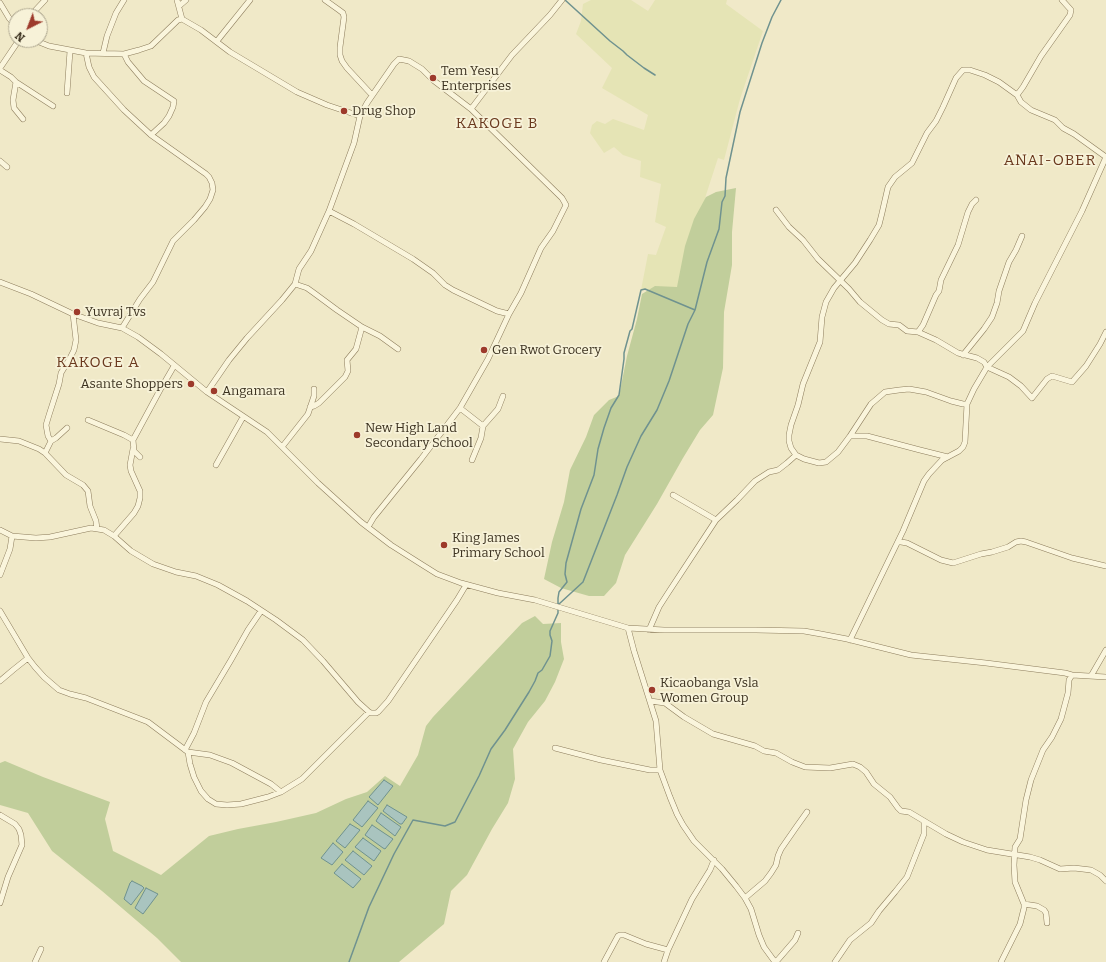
<!DOCTYPE html>
<style>
body{margin:0}
#map{position:relative;width:1106px;height:962px;overflow:hidden;background:#f0e9c8;font-family:Bitter,serif}
canvas{display:block}
.north{position:absolute;left:8px;top:8px;width:40px;height:40px;box-sizing:border-box;background:#f7f2d8;border:1px solid #aca58e;border-radius:50%;rotate:222deg;font-size:11px;font-weight:700;line-height:16px;text-align:center;color:#3c3220}
.north::after{content:'';display:block;margin:auto;width:14px;height:18px;background:#9d3a2b;clip-path:polygon(50% 0,100% 100%,50% 72%,0 100%)}
</style>
<div id="map">
<canvas width="1106" height="962"></canvas>
<div class="north">N</div>
</div>
<script>
const ctx = document.querySelector('canvas').getContext('2d');
ctx.lineJoin = 'round';
function paint(path, color) { ctx.fillStyle = color; ctx.fill(path, 'evenodd'); }
const poly = rows => new Path2D(rows.map(r => 'M' + r).join(''));
function strokePath(path, color, width, dash) { ctx.strokeStyle = color; ctx.lineWidth = width; ctx.lineCap = dash ? 'butt' : 'round'; ctx.setLineDash(dash || []); ctx.stroke(path); }
function label(font, color, halo, rows, align = 'center') {
  ctx.font = font + ' Bitter,serif'; ctx.lineWidth = 3.5; ctx.setLineDash([]); ctx.textBaseline = 'middle'; ctx.strokeStyle = halo; ctx.fillStyle = color; for (const [text, x, y, turn = 0] of rows) {
    ctx.save(); ctx.translate(x, y); ctx.rotate((+turn || 0) * Math.PI / 180); ctx.textAlign = isNaN(turn) ? turn : align; if (halo) ctx.strokeText(text, 0, 0); ctx.fillText(text, 0, 0); ctx.restore();
  }
}
const farmland = poly([
 [591,0,631,0,648,11,655,0,727,0,726,4,763,31,740,99,724,160,718,158,706,195,684,295,655,293,645,289,641,290,648,254,656,255,666,227,655,222,661,184,640,177,641,161,623,155,614,147,604,153,590,133,592,125,597,121,605,124,613,119,644,130,648,115,602,88,612,68,576,34,581,21,583,4]
]);
const green = poly([
 [736,188,732,232,732,265,724,312,723,368,713,415,700,430,683,458,657,504,625,555,616,583,604,596,589,596,561,588,544,579,552,542,564,502,570,470,586,437,594,415,609,400,619,396,627,356,637,319,642,294,655,286,677,287,685,246,694,219,706,197,716,192],
 [535,616,543,624,561,623,561,642,564,659,555,682,545,701,528,722,513,749,515,779,508,803,492,829,467,875,451,891,444,924,399,962,181,962,157,938,102,891,52,851,28,813,0,805,0,763,5,761,43,777,110,802,105,819,113,851,161,875,209,836,238,829,276,822,316,813,346,799,367,792,385,776,400,786,418,755,426,726,433,717,522,623]
]);
const water = poly([
 [384,780,393,786,378,805,369,797,384,780],
 [368,801,378,808,362,827,353,820,368,801],
 [387,805,407,817,402,824,400,824,383,811,387,805],
 [381,813,401,827,395,836,376,821,381,813],
 [350,824,360,830,345,848,336,841,350,824],
 [372,825,393,839,385,849,383,848,365,835,372,825],
 [363,838,381,851,374,861,355,847,363,838],
 [333,843,343,852,332,865,321,858,333,843],
 [353,851,372,866,364,875,345,860,353,851],
 [342,864,361,879,353,888,334,873,342,864],
 [132,881,142,886,144,888,131,905,124,899,130,883,132,881],
 [146,888,158,894,143,914,135,908,146,888]
]);
const stream = poly([
 [565,0,610,41,623,51,627,55,644,68,655,75],
 [559,604,583,582,617,495,627,467,641,436,657,410,669,381,688,324,695,310],
 [349,962,369,907,394,854,413,820,445,826,455,822,479,776,491,749,505,730,529,692,535,681,538,673,542,670,550,656,552,641,550,635,550,631,558,613,558,598,559,592,567,582,565,574,566,563,581,509,594,475,598,449,604,428,611,408,619,395,624,359,624,353,630,331,632,329,641,290,645,289,695,310,707,262,719,229,722,202,725,196,726,178,740,112,762,43,772,17,781,0]
]);
const street = poly([
 [177,0,182,19],
 [325,0,339,10,343,13,344,17,340,47,340,55,342,61,347,68,372,95],
 [0,3,9,18,16,26],
 [179,6,186,0],
 [30,16,45,0],
 [34,40,49,46,86,53,124,54,139,50,151,46,178,20,182,19,201,30,230,52,297,92,327,105,360,116,367,103,394,64,399,59,409,61,422,69,433,80,471,109,562,198,566,205,553,231,541,248,521,293,509,314,488,359,460,408,421,459,374,517,368,527],
 [217,41,250,0],
 [86,53,89,67,94,77,124,110,151,135,206,174,209,177,212,183,213,190,210,199,205,207,194,220,173,241,153,282,140,299,122,328],
 [103,53,107,36,116,13,124,0],
 [124,54,128,62,144,81,174,101,173,107,169,116,164,123,151,135],
 [0,68,19,40],
 [0,70,11,77,16,82,13,100,14,108,23,119],
 [16,82,53,106],
 [67,93,70,51],
 [471,109,512,55,550,15,562,0],
 [0,161,7,167],
 [776,210,789,227,803,240,818,259,849,289,860,302,882,320,889,324,899,325,907,331,918,332,936,340,958,353,977,358,984,362,987,367,1009,377,1021,386,1032,398,1047,379,1052,376,1072,382,1086,366,1100,344,1106,332],
 [329,211,354,224,413,259,433,273,445,285,453,290,497,311,509,314],
 [0,282,31,294,73,314,98,323,122,328,138,337,161,354,207,392,267,432,318,483,361,522,391,545,421,564,437,574,461,583,498,593,535,600,628,628,664,630,756,630,804,631,821,634,847,639,911,655,986,663,1065,673,1072,675,1106,677],
 [295,284,307,288,314,293,337,310,362,327,380,336,398,349],
 [918,332,923,325,936,295,939,291,941,280,958,245,968,212,972,204,976,200],
 [963,355,984,329,992,317,997,303,999,291,1009,262,1016,250,1022,236],
 [207,392,229,360,247,338,282,300,295,284,299,269,311,251,329,211,354,143,360,116],
 [310,407,314,406,319,403,345,377,348,371,347,360,356,349,362,327],
 [460,408,483,426,481,438,472,460],
 [88,420,124,435,133,440],
 [483,426,498,409,503,396],
 [850,436,871,404,885,392,899,390,909,389,926,392,951,401,963,404,967,404],
 [0,439,19,441,39,449,45,453,66,475,83,485,88,491,90,506,96,521,97,529],
 [51,441,48,436,46,425,49,415,59,384,61,373,70,358,74,350,76,340,73,314],
 [282,447,308,414,314,396,314,389],
 [45,453,51,441,56,438,67,428],
 [796,455,804,459,819,463,826,462,838,452,850,436,867,436,920,450,948,457],
 [140,457,134,451,133,440,160,390,174,366],
 [216,465,243,417],
 [673,495,716,520],
 [0,530,12,536,36,538,50,537,91,528,104,530,114,536,131,551,153,564,176,572,196,576,218,585,247,601,276,620,303,640,323,661,358,702,369,712,371,713,376,713,378,712,388,701,457,600,466,585],
 [114,536,134,513,138,506,140,498,140,491,131,471,130,465,133,449],
 [898,542,901,542,907,543,941,560,953,563,981,554,992,552,1008,547,1016,542,1021,541,1026,542,1072,558,1106,566],
 [0,575,10,549,12,536],
 [0,611,28,658,35,667,44,677,59,690,70,694,86,698,148,722,188,752,210,755,232,763,271,784,281,792],
 [628,628,634,651,656,721,660,770,670,797,677,814,683,825,694,841,722,869,736,886,745,898,751,909,759,935,764,947,775,962],
 [649,630,659,607,668,593,716,520,737,500,755,481,769,472,778,470,787,463,796,455,791,448,789,441,789,435,791,425,798,405,803,384,820,342,822,317,826,302,834,288,855,263,870,240,879,225,882,213,888,187,895,177,912,163,927,133,936,121,943,107,956,78,963,70,970,70,985,75,999,82,1017,95,1023,87,1041,56,1070,15,1071,10,1062,0],
 [850,640,903,531,924,481,929,474,942,460,959,451,963,447,965,442,967,404,974,389,987,367,1023,331,1035,303,1082,211,1106,157,1074,134,1063,128,1055,120,1031,110,1021,102,1017,95],
 [1091,676,1106,650],
 [0,681,13,670,28,658],
 [650,701,665,703,684,717,713,734,755,746,764,751,776,753,792,762,805,767,830,768,853,764,860,767,866,772,874,784,890,797,898,808,901,811,909,812,946,834,963,842,987,850,1030,857,1040,860,1060,869,1074,868,1091,870,1100,875,1106,881],
 [555,748,601,760,650,770,660,770],
 [185,750,194,733,206,702,231,660,248,630,261,611],
 [188,752,190,764,194,777,201,791,208,799,216,804,227,805,241,804,268,797,281,792,302,779,369,712],
 [0,815,15,824,19,829,21,835,22,845,8,877,0,903],
 [745,898,765,881,771,873,776,865,778,856,781,849,797,826,807,812],
 [1024,904,1037,906,1044,910,1046,913,1047,923],
 [35,962,41,949],
 [604,962,618,936,620,935,624,935,646,944,668,950],
 [664,962,668,950,692,899,710,870,714,860],
 [776,962,795,940,798,933],
 [835,962,850,940,871,923,879,911,895,892,907,877,924,834,924,821],
 [1001,962,1020,924,1024,908,1024,904,1015,882,1014,865,1015,847,1020,839,1026,800,1031,780,1043,750,1052,737,1061,719,1068,693,1069,680,1072,675]
]);
const markers = [
 [433,78,4,"#9d3a2b"],
 [344,111,4,"#9d3a2b"],
 [77,312,4,"#9d3a2b"],
 [484,350,4,"#9d3a2b"],
 [191,384,4,"#9d3a2b"],
 [214,391,4,"#9d3a2b"],
 [357,435,4,"#9d3a2b"],
 [444,545,4,"#9d3a2b"],
 [652,690,4,"#9d3a2b"]
];
const poiNames = [
 ["Tem Yesu",441,71],
 ["Enterprises",441,86],
 ["Drug Shop",352,111],
 ["Yuvraj Tvs",85,312],
 ["Gen Rwot Grocery",492,350],
 ["Asante Shoppers",183,384,"right"],
 ["Angamara",222,391],
 ["New High Land",365,428],
 ["Secondary School",365,443],
 ["King James",452,538],
 ["Primary School",452,553],
 ["Kicaobanga Vsla",660,683],
 ["Women Group",660,698]
];
const quarterNames = [
 ["KAKOGE B",497,124],
 ["ANAI-OBER",1050,161],
 ["KAKOGE A",98,363]
];
paint(farmland, '#e5e4b5');
paint(green, '#c1ce9b');
paint(water, '#a9c4bf');
strokePath(water, '#6f928f', 1);
strokePath(stream, '#6f928f', 1.5);
strokePath(street, '#8c7c5c', 6);
strokePath(street, '#faf5dc', 5);
for (const [x, y, r, color] of markers) { const dot = new Path2D(); dot.arc(x, y, r, 0, 2 * Math.PI); ctx.fillStyle = color; ctx.fill(dot); strokePath(dot, '#f7f2d8', 1.5); }
label('13px', '#3c3220', '#f7f2d8', poiNames, 'left');
ctx.letterSpacing = '1px';
label('15px', '#6a391e', '#f7f2d8', quarterNames);
ctx.letterSpacing = '0px';
</script>
